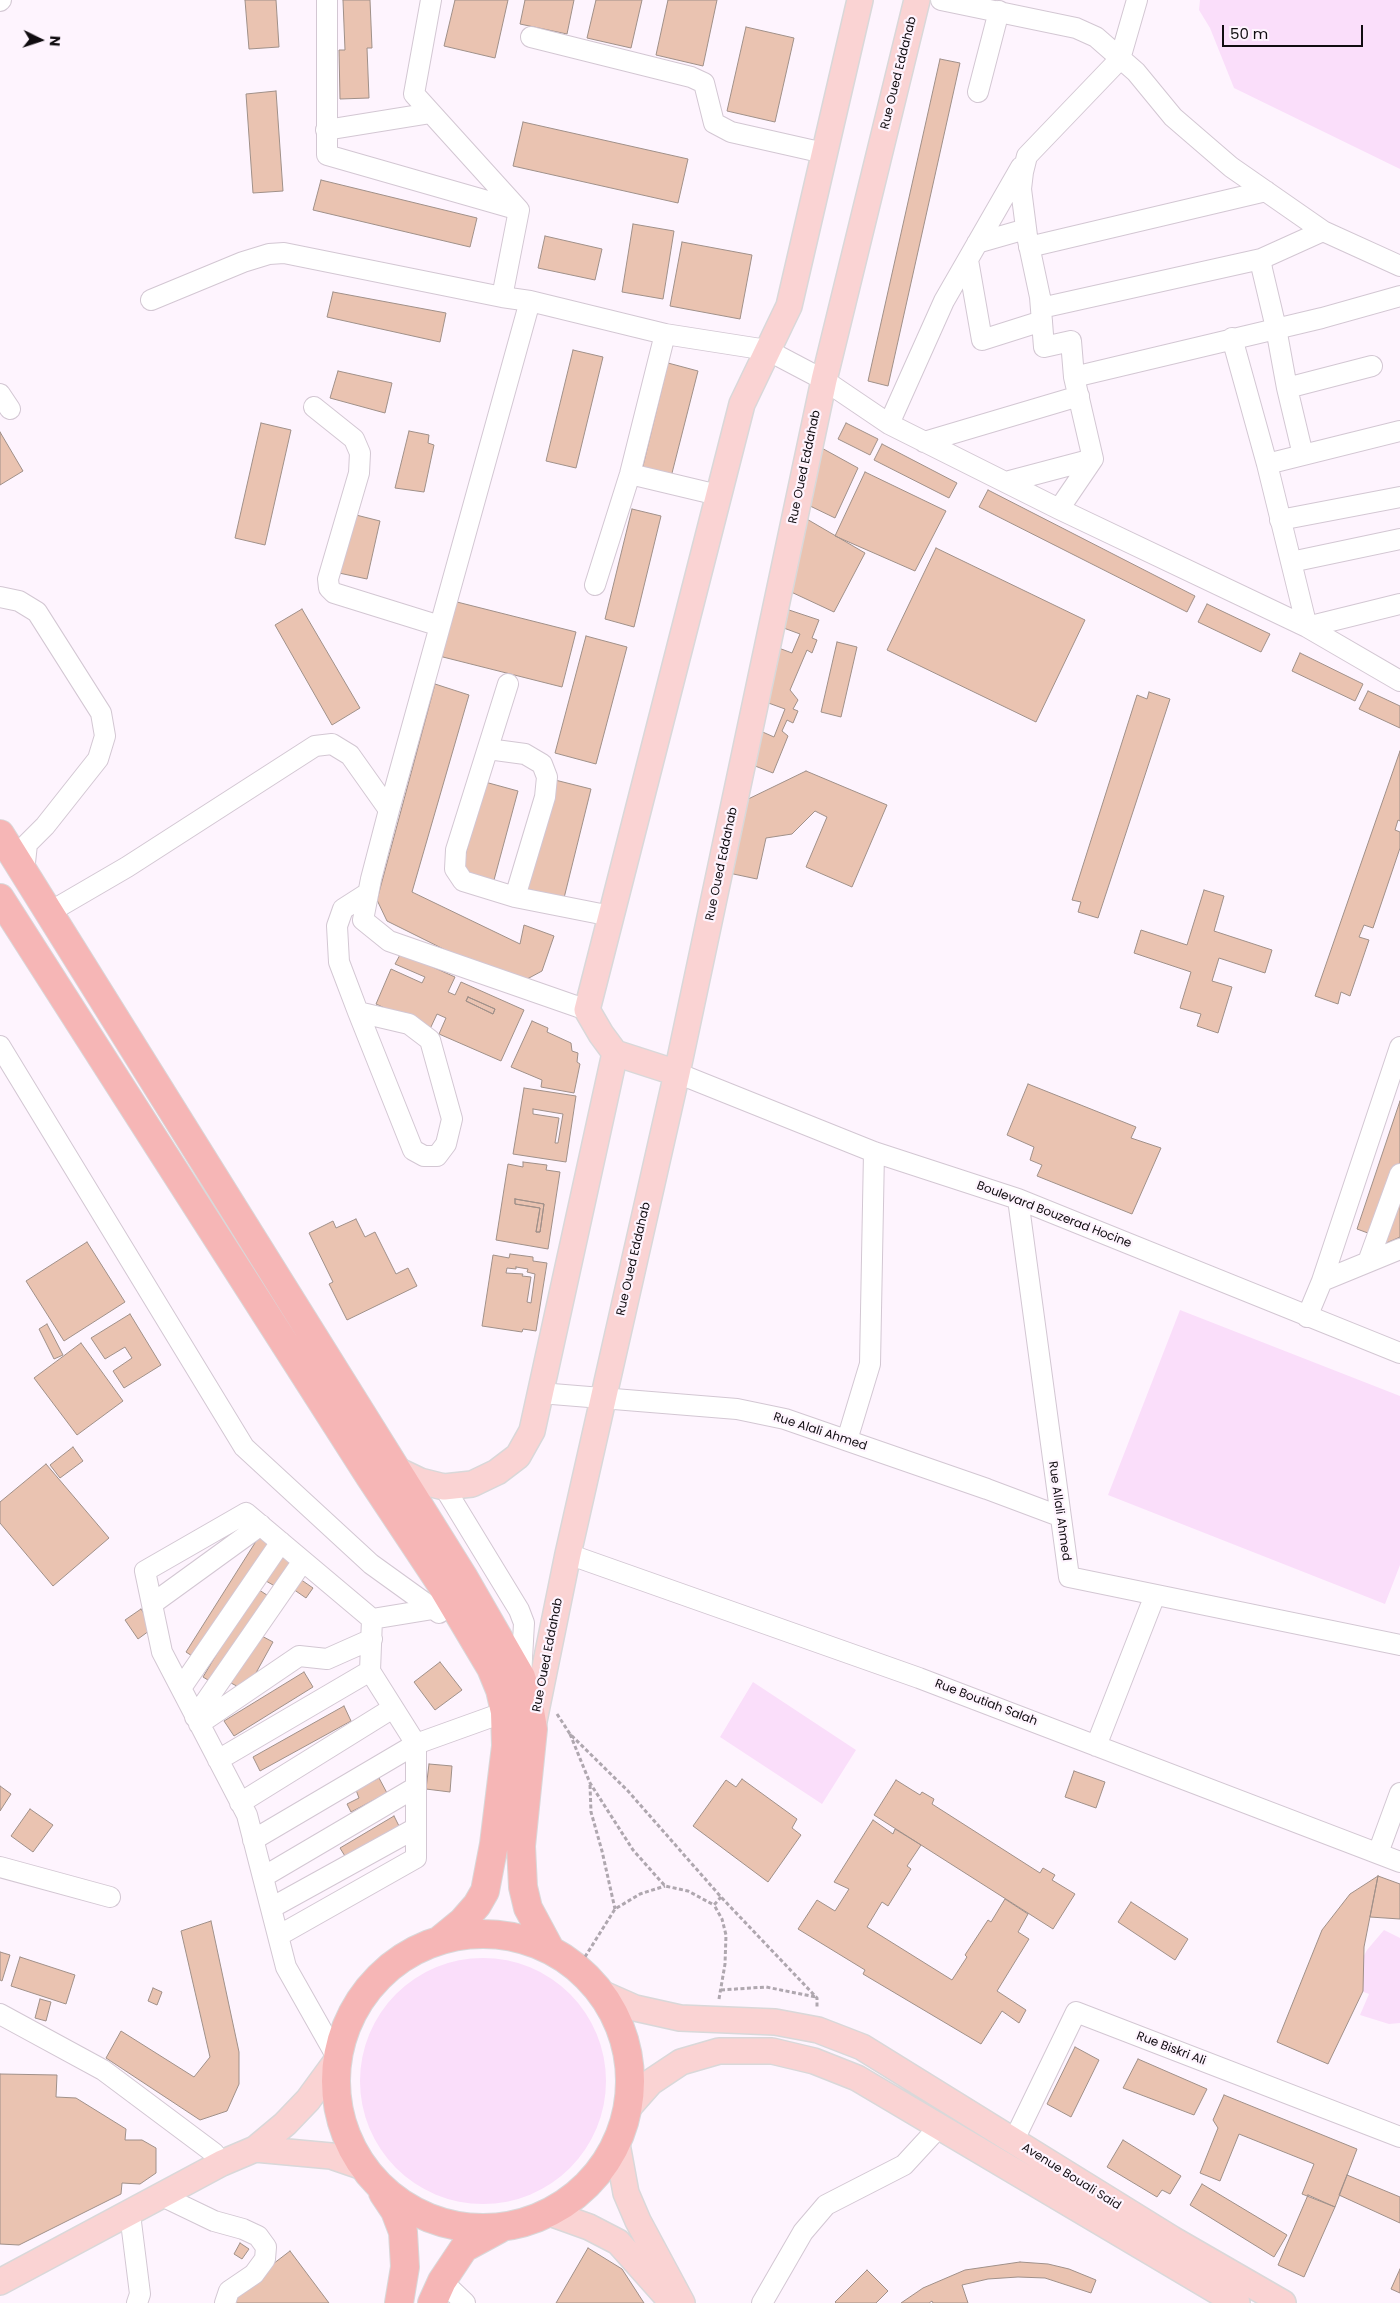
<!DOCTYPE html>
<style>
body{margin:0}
#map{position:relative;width:1400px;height:2303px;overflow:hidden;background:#fef4fe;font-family:Poppins,sans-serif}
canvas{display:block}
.north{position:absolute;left:15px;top:15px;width:50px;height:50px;-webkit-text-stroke:4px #fef4fe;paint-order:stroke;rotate:94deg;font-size:14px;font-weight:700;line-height:20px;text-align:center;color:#100c10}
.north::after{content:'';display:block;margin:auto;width:18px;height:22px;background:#100c10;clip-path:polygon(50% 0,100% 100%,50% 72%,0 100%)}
.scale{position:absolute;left:1222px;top:25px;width:141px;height:22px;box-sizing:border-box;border:2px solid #100c10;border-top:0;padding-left:6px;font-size:15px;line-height:18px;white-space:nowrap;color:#100c10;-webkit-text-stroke:4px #fef4fe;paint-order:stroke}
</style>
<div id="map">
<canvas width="1400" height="2303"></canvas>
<div class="north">N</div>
<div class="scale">50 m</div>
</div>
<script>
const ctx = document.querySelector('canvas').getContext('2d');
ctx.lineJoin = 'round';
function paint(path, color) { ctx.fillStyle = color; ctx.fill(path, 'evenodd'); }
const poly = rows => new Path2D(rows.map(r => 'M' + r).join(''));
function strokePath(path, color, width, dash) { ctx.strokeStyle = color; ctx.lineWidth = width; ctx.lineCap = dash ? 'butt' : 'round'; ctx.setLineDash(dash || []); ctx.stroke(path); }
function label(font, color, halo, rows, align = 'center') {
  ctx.font = font + ' Poppins,sans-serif'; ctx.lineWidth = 4.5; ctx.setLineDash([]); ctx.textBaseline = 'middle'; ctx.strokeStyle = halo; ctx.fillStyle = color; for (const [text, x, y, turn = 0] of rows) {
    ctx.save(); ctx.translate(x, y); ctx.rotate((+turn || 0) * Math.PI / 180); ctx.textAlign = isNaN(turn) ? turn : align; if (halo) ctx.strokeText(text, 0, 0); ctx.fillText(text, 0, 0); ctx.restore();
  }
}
const green = poly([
 [1200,0,1400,0,1400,169,1234,88,1210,28,1199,10],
 [1180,1310,1400,1396,1400,1565,1385,1604,1108,1495],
 [753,1682,856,1750,822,1804,720,1737],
 [1384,1930,1400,1938,1400,2023,1389,2024,1360,2015,1369,1994,1348,1986,1367,1950],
 '360 2081a123 123 0 1 1 246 0a123 123 0 1 1-246 0Z'
]);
const building = poly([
 [245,0,276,0,279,47,249,49,245,0],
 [343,0,370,0,372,48,367,48,369,98,340,99,339,50,345,50,343,0],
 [455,0,508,0,495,58,444,46,455,0],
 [525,0,574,0,567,34,520,24,525,0],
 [596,0,642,0,631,48,587,38,596,0],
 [668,0,717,0,703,66,656,55,668,0],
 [746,27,794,38,775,122,727,111,746,27],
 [940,59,960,63,888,386,868,381,940,59],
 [276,91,283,191,253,193,246,94,276,91],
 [523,122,688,159,678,203,513,166,523,122],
 [321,180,477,218,470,247,313,210,321,180],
 [633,224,674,231,663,299,622,292,633,224],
 [545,236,602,249,595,280,538,268,545,236],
 [682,242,752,255,740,319,670,306,682,242],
 [333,292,446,313,440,342,327,317,333,292],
 [573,350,603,357,576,468,546,461,573,350],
 [668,363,698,371,670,481,641,474,668,363],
 [338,371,392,383,385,413,330,398,338,371],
 [261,423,291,430,265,545,235,538,261,423],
 [846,423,878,439,870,455,838,439,846,423],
 [409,431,429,435,428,443,434,445,424,492,395,488,409,431],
 [0,432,23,471,0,485,0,432],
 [882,444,957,483,949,498,874,460,882,444],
 [818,446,858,468,835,518,806,504,818,446],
 [865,472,946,511,915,571,835,536,865,472],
 [988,490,1195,596,1187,612,979,507,988,490],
 [632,509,661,516,634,627,605,619,632,509],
 [352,514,380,521,367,579,339,573,352,514],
 [805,518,865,553,834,612,789,591,805,518],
 [936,548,1085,620,1036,722,887,650,936,548],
 [453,601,576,632,562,687,439,656,453,601],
 [1207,604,1270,634,1261,652,1198,622,1207,604],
 [302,609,360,708,332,725,275,625,302,609],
 [786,609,819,620,812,638,817,640,812,653,807,650,790,690,798,700,793,709,798,711,793,723,787,720,782,731,788,736,773,773,750,764,758,730,774,737,785,709,763,701,776,647,792,653,800,634,781,627,786,609],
 [586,636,627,647,596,764,555,753,586,636],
 [837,642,857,647,841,717,821,712,837,642],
 [1300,653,1363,684,1355,701,1292,671,1300,653],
 [435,684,469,695,412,892,520,944,524,925,554,936,542,971,516,985,387,921,377,900,435,684],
 [1368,691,1400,706,1400,728,1359,709,1368,691],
 [1149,692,1170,699,1098,918,1078,912,1081,902,1072,900,1137,695,1147,699,1149,692],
 [1400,751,1400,821,1398,820,1395,830,1400,832,1400,848,1373,928,1364,925,1359,937,1369,940,1350,996,1341,992,1338,1004,1315,996,1400,751],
 [806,771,887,805,852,887,806,867,827,817,815,811,792,834,766,838,757,879,724,872,740,803,806,771],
 [555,780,591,789,564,898,527,889,555,780],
 [485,782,518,791,494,880,461,871,485,782],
 [1204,890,1224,896,1214,931,1272,950,1265,973,1219,958,1212,981,1232,987,1218,1033,1197,1026,1201,1014,1180,1008,1191,972,1134,953,1141,930,1187,945,1204,890],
 [401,953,455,977,448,992,455,995,461,982,524,1010,501,1061,439,1034,446,1018,437,1014,430,1029,376,1004,391,969,422,983,425,977,395,964,401,953],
 [468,997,495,1009,493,1014,466,1001,468,997],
 [468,997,495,1009,493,1014,466,1001,468,997],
 [532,1021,548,1028,547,1032,571,1043,572,1051,578,1053,577,1062,580,1064,574,1093,541,1087,542,1080,511,1067,532,1021],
 [1028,1084,1136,1127,1131,1138,1161,1148,1132,1214,1037,1176,1042,1165,1030,1160,1034,1147,1007,1135,1028,1084],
 [524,1088,576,1096,566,1162,513,1154,524,1088],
 [533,1109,563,1114,558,1143,555,1143,559,1118,533,1114,533,1109],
 [1400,1101,1400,1164,1376,1236,1357,1229,1400,1101],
 [523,1162,547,1165,546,1170,560,1172,548,1249,496,1240,508,1164,523,1167,523,1162],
 [515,1199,544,1204,540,1232,536,1232,540,1208,515,1204,515,1199],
 [1400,1197,1400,1237,1375,1248,1400,1197],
 [515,1199,544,1204,540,1232,536,1232,540,1208,515,1204,515,1199],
 [356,1219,365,1237,375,1232,396,1274,408,1268,417,1286,347,1320,329,1284,333,1282,309,1233,333,1221,336,1228,356,1219],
 [87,1242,125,1302,64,1341,26,1281,87,1242],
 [510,1254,533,1257,533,1261,547,1263,536,1331,523,1329,522,1332,482,1326,493,1255,509,1258,510,1254],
 [516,1267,528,1269,527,1272,535,1274,531,1303,527,1302,531,1277,522,1276,523,1274,506,1273,507,1268,516,1269,516,1267],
 [130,1314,161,1365,124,1388,113,1371,132,1358,125,1347,105,1359,91,1338,130,1314],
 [47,1324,63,1355,54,1359,39,1329,47,1324],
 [81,1343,123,1401,77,1435,34,1378,81,1343],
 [73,1447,83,1461,60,1478,50,1465,73,1447],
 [46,1464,109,1538,53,1586,0,1523,0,1502,46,1464],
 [260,1535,274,1543,200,1661,186,1652,260,1535],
 [281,1553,295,1561,280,1589,266,1581,281,1553],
 [300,1579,313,1588,306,1598,293,1589,300,1579],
 [256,1588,270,1597,218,1686,203,1677,256,1588],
 [141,1609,153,1628,138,1639,125,1620,141,1609],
 [258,1634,273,1642,246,1691,231,1683,258,1634],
 [440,1662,462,1690,435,1710,414,1682,440,1662],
 [304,1672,313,1687,234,1736,224,1721,304,1672],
 [344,1706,351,1721,260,1771,253,1757,344,1706],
 [429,1764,452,1766,450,1792,426,1789,429,1764],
 [1074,1771,1105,1782,1096,1808,1065,1797,1074,1771],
 [379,1778,387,1793,351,1812,347,1804,359,1798,356,1790,379,1778],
 [742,1779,797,1819,792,1828,801,1835,768,1882,693,1826,726,1780,736,1787,742,1779],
 [896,1780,920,1795,922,1792,934,1799,932,1804,1040,1873,1043,1868,1055,1875,1052,1880,1075,1894,1053,1929,874,1815,896,1780],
 [0,1786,11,1794,0,1811,0,1786],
 [30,1809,53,1825,33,1852,11,1836,30,1809],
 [394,1816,401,1830,348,1861,340,1848,394,1816],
 [873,1820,893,1834,895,1829,921,1845,907,1866,911,1869,888,1906,882,1902,867,1927,952,1980,967,1957,965,1955,988,1920,991,1922,1005,1899,1028,1914,1018,1932,1029,1939,997,1991,1026,2010,1019,2023,1002,2011,981,2044,863,1974,865,1970,798,1929,817,1900,835,1911,849,1889,834,1882,873,1820],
 [1378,1876,1364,1947,1363,1991,1328,2064,1277,2042,1322,1930,1350,1894,1378,1876],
 [1378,1876,1400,1884,1400,1919,1370,1917,1378,1876],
 [1131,1902,1188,1939,1175,1960,1118,1922,1131,1902],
 [211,1921,239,2052,239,2084,227,2111,200,2120,106,2058,121,2031,194,2077,210,2057,181,1931,211,1921],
 [0,1952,10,1955,2,1981,0,1980,0,1952],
 [20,1957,75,1975,66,2004,11,1986,20,1957],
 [153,1988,162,1992,157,2005,148,2001,153,1988],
 [40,1999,51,2002,46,2021,35,2018,40,1999],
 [1075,2047,1099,2060,1071,2117,1047,2104,1075,2047],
 [1138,2059,1207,2089,1194,2115,1123,2088,1138,2059],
 [0,2074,57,2075,56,2097,76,2098,126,2129,125,2140,142,2140,156,2148,156,2173,140,2184,122,2183,121,2194,19,2245,0,2244,0,2074],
 [1224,2095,1357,2149,1335,2207,1302,2194,1314,2164,1239,2134,1220,2181,1200,2173,1218,2128,1213,2120,1224,2095],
 [1123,2140,1181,2176,1170,2194,1162,2190,1157,2197,1107,2167,1123,2140],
 [1347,2175,1400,2197,1400,2223,1339,2195,1347,2175],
 [1202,2184,1287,2235,1274,2257,1190,2205,1202,2184],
 [1308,2195,1335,2207,1304,2277,1278,2265,1308,2195],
 [240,2243,249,2249,242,2259,234,2254,240,2243],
 [588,2248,622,2269,644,2303,556,2303,588,2248],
 [290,2251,329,2303,228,2303,226,2300,290,2251],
 [1020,2262,1048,2264,1069,2269,1096,2280,1091,2293,1045,2278,1018,2277,988,2279,962,2285,968,2303,933,2303,932,2301,929,2303,901,2303,923,2288,965,2270,1020,2262],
 [1400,2269,1400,2293,1391,2289,1400,2269],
 [867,2270,888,2291,876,2303,836,2303,835,2302,867,2270]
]);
const path = poly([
 [557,1714,570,1734,628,1791,721,1897,817,1998,817,2009],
 [570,1734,590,1783,633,1850,665,1886,688,1891,714,1905],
 [590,1785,591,1812,602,1851,615,1909],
 [578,1968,615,1909,640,1894,665,1886],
 [721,1990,766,1987,816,1997],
 [719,1999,725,1964,726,1935,722,1919,714,1905,721,1897]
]);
const minor = poly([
 [327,0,327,155,519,210],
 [431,0,414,94,519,210,502,297,530,301,665,334,767,350,824,380,889,424,1059,509,1307,627,1400,681],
 [941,0,1076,28,1096,37,1136,72,1173,117,1231,167,1323,231,1400,266],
 [0,1,1,0],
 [531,37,691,77,704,83,714,123,731,132,824,153],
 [978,92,999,11],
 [326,130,431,113],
 [977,243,1026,229],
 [1029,247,1266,191],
 [968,260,982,340,1042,321],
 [151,300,243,262,269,254,284,253,502,297],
 [530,301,389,810,371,879,363,920,389,941,587,1010],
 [1041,308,1261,259],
 [1232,338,1267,464],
 [1074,377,1071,341,1044,347,1040,297,1027,236,1021,189,1023,172,1027,156,1120,59,1137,0],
 [1287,388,1372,366],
 [0,394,10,409],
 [314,407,354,439,360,453,359,473,328,579,329,588,334,593,440,626],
 [889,424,944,301,1021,167],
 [1400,431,1267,464,1307,627,1400,604],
 [924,442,1079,396],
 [1303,455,1287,388,1276,328,1262,269,1261,259,1323,231],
 [630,474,718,495],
 [1006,482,1093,459],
 [1059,509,1093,459,1074,377,1322,318,1400,296],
 [1280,520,1400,497],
 [1291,562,1400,539],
 [595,585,630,474,665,334],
 [0,597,19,601,37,612,101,713,105,736,98,759,45,826,27,844,24,872],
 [508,684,456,850,455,869,463,881,515,897,611,916],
 [488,749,525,754,542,764,547,777,545,797,515,897],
 [48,913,127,867,315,746,332,744,350,755,389,810],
 [358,1012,409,1024,430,1040,452,1119,446,1144,437,1156,424,1156,413,1150,358,1012,339,962,337,926,343,909,368,893],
 [0,1046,244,1447,371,1564,439,1613],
 [677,1073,874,1152,1018,1199,1400,1353],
 [1018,1199,1069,1577,1400,1645],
 [1368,1262,1400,1174],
 [1322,1281,1400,1047],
 [1307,1317,1322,1281,1400,1249],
 [540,1393,737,1409,785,1419,987,1489,1059,1516],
 [847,1440,870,1364,874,1152],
 [444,1487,519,1610,524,1623,521,1677],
 [568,1554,919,1678,1400,1862],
 [152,1604,261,1525],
 [181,1688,281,1542],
 [195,1717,303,1561],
 [199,1724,299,1656,327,1659,372,1639],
 [1096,1746,1155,1595],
 [218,1760,370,1671],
 [240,1803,393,1708],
 [253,1840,416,1744,370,1671,372,1619],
 [1378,1853,1400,1793],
 [0,1867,110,1897],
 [263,1877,416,1787],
 [271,1908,416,1828],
 [278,1936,416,1858,416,1744,505,1712],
 [0,2014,103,2070,214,2153,222,2163],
 [338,2059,286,1967,247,1815,162,1652,145,1571,246,1513,372,1619,433,1609],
 [1013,2142,1076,2012,1400,2137],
 [162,2196,214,2221,243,2229,258,2236,266,2247,265,2259,254,2274,229,2291,225,2303],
 [130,2214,140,2294,137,2303],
 [442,2281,465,2303],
 [762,2303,803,2232,826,2205,904,2165,939,2127]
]);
const major = poly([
 [615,1053,677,1073],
 [397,1470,420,1481,444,1487,472,1484,497,1472,518,1456,532,1431,615,1053,601,1034,587,1010,742,404,789,306,860,0],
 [533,1726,568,1554,677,1073,824,380,917,0],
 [601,1993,635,2008,680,2018,775,2022,818,2030,862,2047,1172,2239,1283,2303],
 [628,2108,651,2082,681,2062,719,2051,772,2051,814,2061,857,2078,1237,2303],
 [617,2144,626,2193,638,2221,682,2303],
 [255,2149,331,2156,363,2167],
 [550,2213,589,2227,618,2242,669,2299],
 [0,2282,222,2163,255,2149,285,2124,308,2100,338,2059]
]);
const highway = poly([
 [0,834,464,1578,521,1677,528,1699,533,1729,521,1846,523,1887,528,1908,550,1949],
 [0,898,370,1477,441,1584,491,1668,500,1690,505,1712,506,1746,494,1844,485,1891,477,1905,463,1921,441,1939],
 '336 2081a147 147 0 1 1 294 0a147 147 0 1 1-294 0Z',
 [383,2193,395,2211,403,2232,405,2267,399,2303],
 [432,2303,442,2281,464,2248,499,2229]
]);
const streetNames = [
 ["Rue Oued Eddahab",899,73,-76],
 ["Rue Oued Eddahab",805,467,-78],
 ["Rue Oued Eddahab",722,864,-78],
 ["Boulevard Bouzerad Hocine",1054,1215,21],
 ["Rue Oued Eddahab",634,1259,-77],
 ["Rue Alali Ahmed",820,1432,18],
 ["Rue Allali Ahmed",1059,1511,82],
 ["Rue Oued Eddahab",548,1655,-79],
 ["Rue Boutiah Salah",986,1703,21],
 ["Rue Biskri Ali",1171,2049,21],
 ["Avenue Bouali Said",1071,2177,32]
];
paint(green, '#fadefa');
paint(building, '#eac3b1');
strokePath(building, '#a09089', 1);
strokePath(minor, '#d3c7d3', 22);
strokePath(major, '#d9d8d9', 28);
strokePath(highway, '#d9d8d9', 30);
strokePath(path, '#afa7af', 3, [4, 2.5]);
strokePath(minor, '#fff', 20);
strokePath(major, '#fad3d3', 25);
strokePath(highway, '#f6b6b6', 28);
label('12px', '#100c10', '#fef4fe', streetNames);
</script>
